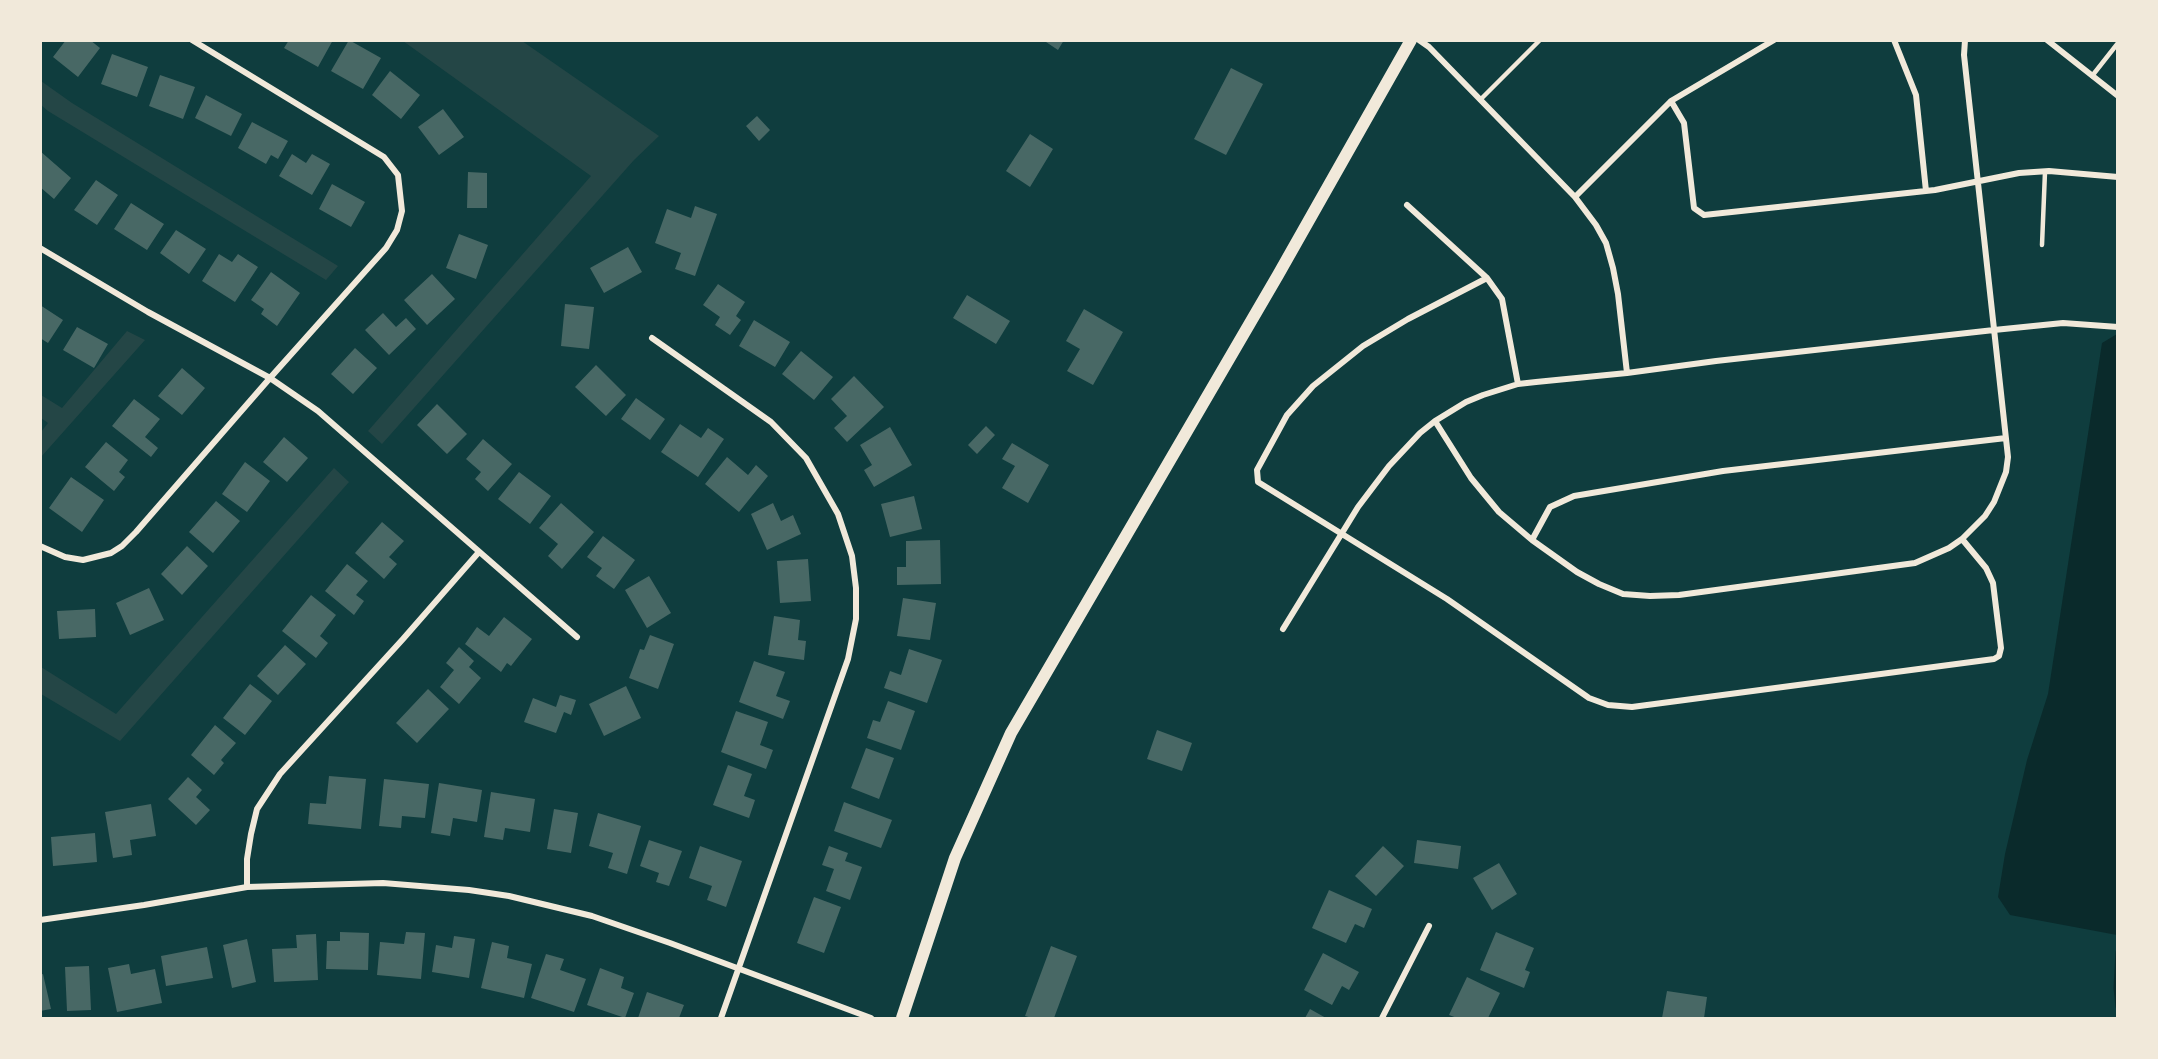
<!DOCTYPE html>
<style>
body{margin:0}
#map{position:relative;width:2158px;height:1059px;overflow:hidden;background:#0f3d3e;font-family:"PT Sans Narrow",sans-serif}
canvas{display:block}
.frame{position:absolute;inset:0;border:42px solid #f1e9da;pointer-events:none}
</style>
<div id="map">
<canvas width="2158" height="1059"></canvas>
<div class="frame"></div>
</div>
<script>
const ctx = document.querySelector('canvas').getContext('2d');
ctx.lineJoin = 'round';
function paint(path, color) { ctx.fillStyle = color; ctx.fill(path, 'evenodd'); }
const poly = rows => new Path2D(rows.map(r => 'M' + r).join(''));
function strokePath(path, color, width, dash) { ctx.strokeStyle = color; ctx.lineWidth = width; ctx.lineCap = dash ? 'butt' : 'round'; ctx.setLineDash(dash || []); ctx.stroke(path); }
const green = poly([
 [403,41,522,41,659,136,634,160,382,444,368,431,591,176],
 [41,81,72,103,338,266,326,280,48,111,41,105],
 [127,331,145,340,41,457,41,432,48,423,41,418,41,395,62,408],
 [334,468,349,482,120,741,41,694,41,667,116,714]
]);
const water = poly([
 [2117,334,2118,334,2117,935,2010,915,1998,897,2005,854,2027,760,2048,694,2102,343]
]);
const stream = poly([
 [2118,952,2116,988,2118,1007]
]);
const building = poly([
 [66,40,90,40,100,48,78,77,53,57],
 [289,40,333,40,318,67,284,48],
 [349,40,381,58,363,89,331,71],
 [1043,40,1064,40,1058,50],
 [112,54,148,67,137,97,101,84],
 [1231,68,1263,84,1226,155,1194,139],
 [390,71,420,95,401,119,372,95],
 [160,75,195,87,183,119,149,106],
 [206,95,242,114,231,136,195,118],
 [443,109,464,137,439,155,418,127],
 [757,116,770,130,759,141,746,126],
 [252,122,288,141,278,159,271,155,266,164,238,148],
 [1030,134,1053,149,1030,187,1006,171],
 [40,151,71,178,54,199,40,187],
 [292,154,306,163,312,154,330,164,312,195,279,176],
 [468,172,487,173,487,208,467,208],
 [96,180,118,195,97,225,74,210],
 [332,184,365,202,351,227,319,209],
 [131,203,164,224,147,250,114,229],
 [695,206,717,214,695,276,675,269,681,253,655,243,667,209,691,218],
 [176,230,206,249,189,274,160,253],
 [459,234,488,245,476,279,446,268],
 [628,247,642,272,604,293,590,268],
 [219,254,232,262,238,254,258,267,235,302,202,281],
 [271,272,300,293,277,326,261,314,264,309,251,300],
 [432,274,455,299,427,325,404,300],
 [718,284,745,302,736,316,741,320,730,335,715,325,720,317,703,305],
 [967,295,1010,321,996,344,953,318],
 [565,304,594,307,589,349,561,346],
 [40,305,63,320,48,343,40,338],
 [1084,309,1123,332,1093,385,1067,371,1080,349,1066,341],
 [383,313,396,327,406,318,416,329,389,355,365,330],
 [754,320,790,342,775,367,739,346],
 [77,327,108,344,94,368,63,350],
 [355,348,377,368,353,394,331,374],
 [801,351,833,377,814,400,782,374],
 [596,365,626,395,606,416,575,387],
 [182,368,205,388,182,415,158,396],
 [854,376,884,407,847,442,834,428,847,416,831,399],
 [636,398,665,419,650,440,621,419],
 [134,399,160,419,145,437,158,448,151,457,112,426],
 [437,404,467,434,447,454,417,425],
 [680,424,701,438,708,428,724,439,698,477,661,452],
 [986,426,995,435,977,454,968,445],
 [890,427,912,465,874,487,864,470,872,465,860,445],
 [284,437,308,458,287,482,263,462],
 [483,439,512,464,488,491,475,479,481,472,466,459],
 [106,442,128,460,119,472,125,477,114,491,85,467],
 [1012,443,1049,465,1028,503,1002,488,1015,466,1002,459],
 [727,457,748,475,756,465,768,476,739,512,705,484],
 [245,462,270,481,247,512,222,494],
 [519,472,551,496,530,524,498,499],
 [71,477,104,500,82,532,49,508],
 [914,496,922,529,890,537,881,504],
 [216,501,240,521,213,553,189,532],
 [561,503,594,532,562,569,548,556,558,544,539,528],
 [773,503,781,521,793,515,801,534,767,550,751,514],
 [382,522,404,541,389,557,397,564,384,579,355,553],
 [603,536,635,560,614,589,596,576,602,568,587,557],
 [940,540,941,584,897,585,897,567,906,567,906,541],
 [187,546,208,566,182,595,161,574],
 [808,559,811,601,780,603,777,561],
 [347,564,368,581,356,595,364,601,354,615,325,591],
 [649,576,671,613,647,628,625,590],
 [149,588,164,620,130,635,116,603],
 [311,595,336,615,320,636,328,643,316,658,282,631],
 [903,598,936,603,930,640,897,636],
 [95,609,96,637,59,639,57,611],
 [774,616,800,620,798,640,806,641,804,660,768,655],
 [504,617,532,639,511,666,507,663,501,672,465,644,477,627,489,636],
 [650,635,674,644,658,689,629,678,640,649,644,650],
 [285,645,306,664,278,695,257,676],
 [459,647,474,661,469,667,481,678,459,704,440,687,454,670,446,663],
 [909,649,942,660,927,703,884,688,890,671,901,675],
 [754,661,785,672,776,696,790,701,783,719,739,702],
 [250,684,272,701,245,735,223,718],
 [626,686,641,718,604,736,589,704],
 [428,689,449,709,417,743,396,723],
 [560,695,576,700,571,715,564,712,556,733,524,722,533,698,556,707],
 [888,701,915,711,901,750,867,738,873,720,880,722],
 [736,711,768,722,760,745,773,750,766,769,721,752],
 [215,725,236,743,221,760,224,763,214,775,191,755],
 [1157,730,1192,743,1182,771,1147,759],
 [866,748,894,758,879,799,851,788],
 [728,765,752,774,744,796,755,800,749,818,713,805],
 [329,776,366,779,361,829,308,824,310,803,326,804],
 [188,777,202,790,196,797,210,810,196,825,168,799],
 [384,779,429,784,425,818,402,816,401,828,379,826],
 [439,783,482,790,477,822,453,818,450,836,431,833],
 [491,792,535,799,530,832,505,828,503,840,484,837],
 [844,802,892,820,881,848,834,831],
 [151,804,156,836,130,840,132,855,113,858,105,812],
 [554,809,578,813,571,853,547,849],
 [598,813,641,826,627,874,608,868,613,853,589,846],
 [95,833,97,862,53,866,51,837],
 [649,840,682,851,669,886,656,882,659,873,640,866],
 [1417,840,1461,846,1458,869,1414,863],
 [700,846,742,861,726,907,707,900,712,886,689,878],
 [829,846,848,853,845,861,862,867,850,900,826,891,834,869,822,865],
 [1383,846,1404,866,1376,896,1355,876],
 [1499,863,1517,894,1492,910,1473,878],
 [1329,890,1372,909,1364,928,1355,924,1346,943,1312,928],
 [814,897,841,907,824,953,797,943],
 [340,932,369,933,368,970,326,969,327,941,340,941],
 [406,932,425,933,421,979,377,975,380,942,404,944],
 [1496,932,1534,948,1525,970,1530,972,1524,988,1480,970],
 [316,934,318,980,274,982,272,949,297,948,296,935],
 [454,936,475,939,469,978,432,972,436,945,452,948],
 [247,939,256,982,232,988,223,945],
 [492,942,509,946,507,958,532,964,524,998,481,988],
 [1051,946,1077,956,1054,1018,1032,1018,1025,1016],
 [207,947,213,978,166,986,161,956],
 [1323,953,1359,972,1349,990,1342,986,1332,1005,1304,990],
 [546,954,564,959,560,970,586,979,574,1012,531,998],
 [129,964,131,974,155,969,162,1003,117,1012,108,968],
 [89,966,91,1010,67,1011,65,967],
 [600,968,624,977,621,988,634,993,625,1018,587,1005],
 [43,974,51,1009,40,1011,40,975],
 [1467,977,1500,993,1488,1018,1457,1018,1449,1015],
 [1667,991,1707,997,1704,1018,1662,1018],
 [647,992,684,1005,679,1018,638,1018],
 [1310,1009,1326,1018,1305,1018]
]);
const service = poly([
 [2092,76,2118,43],
 [1480,100,1540,40],
 [2042,245,2045,172]
]);
const minor = poly([
 [1419,40,1429,47,1575,197,1596,225,1606,243,1613,268,1618,294,1627,373],
 [1894,40,1916,95,1926,191],
 [2047,40,2118,96],
 [1671,101,1684,123,1694,208,1704,215,1935,190,2019,173,2049,171,2118,177],
 [1575,197,1671,101,1774,40],
 [1407,205,1487,278,1502,299,1518,384],
 [40,248,148,312,270,378,318,411,577,637],
 [1487,278,1408,319,1363,346,1313,386,1287,415,1257,470,1258,482,1447,599,1589,698,1608,705,1632,707,1994,659,1999,656,2001,648,1993,583,1986,568,1962,539],
 [652,338,771,422,806,458,838,514,852,556,856,588,856,619,848,659,721,1018],
 [1435,421,1471,478,1499,512,1532,540,1577,572,1599,584,1623,594,1650,596,1679,595,1915,563,1949,548,1962,539,1985,516,1994,502,2006,472,2008,457,1964,55,1965,40],
 [1532,540,1550,507,1574,496,1723,471,2006,438],
 [40,546,65,557,83,560,111,553,122,546,136,532,270,378,386,248,397,230,402,211,398,175,384,157,192,40],
 [1283,629,1358,507,1389,466,1420,433,1435,421,1466,402,1483,395,1518,384,1536,382,1627,373,1716,361,1994,330,2063,323,2118,327],
 [247,887,247,859,251,834,257,809,280,774,403,639,479,552],
 [40,920,144,905,247,887,383,883,469,890,509,896,592,916,670,943,871,1018],
 [1382,1018,1429,926]
]);
const secondary = poly([
 [902,1018,955,858,1011,733,1278,275,1411,40]
]);
paint(green, '#244646');
paint(water, '#0a2a2b');
strokePath(stream, '#0a2a2b', 5);
paint(building, '#486865');
strokePath(service, '#f1e9da', 4.5);
strokePath(minor, '#f1e9da', 6);
strokePath(secondary, '#f1e9da', 12);
</script>
